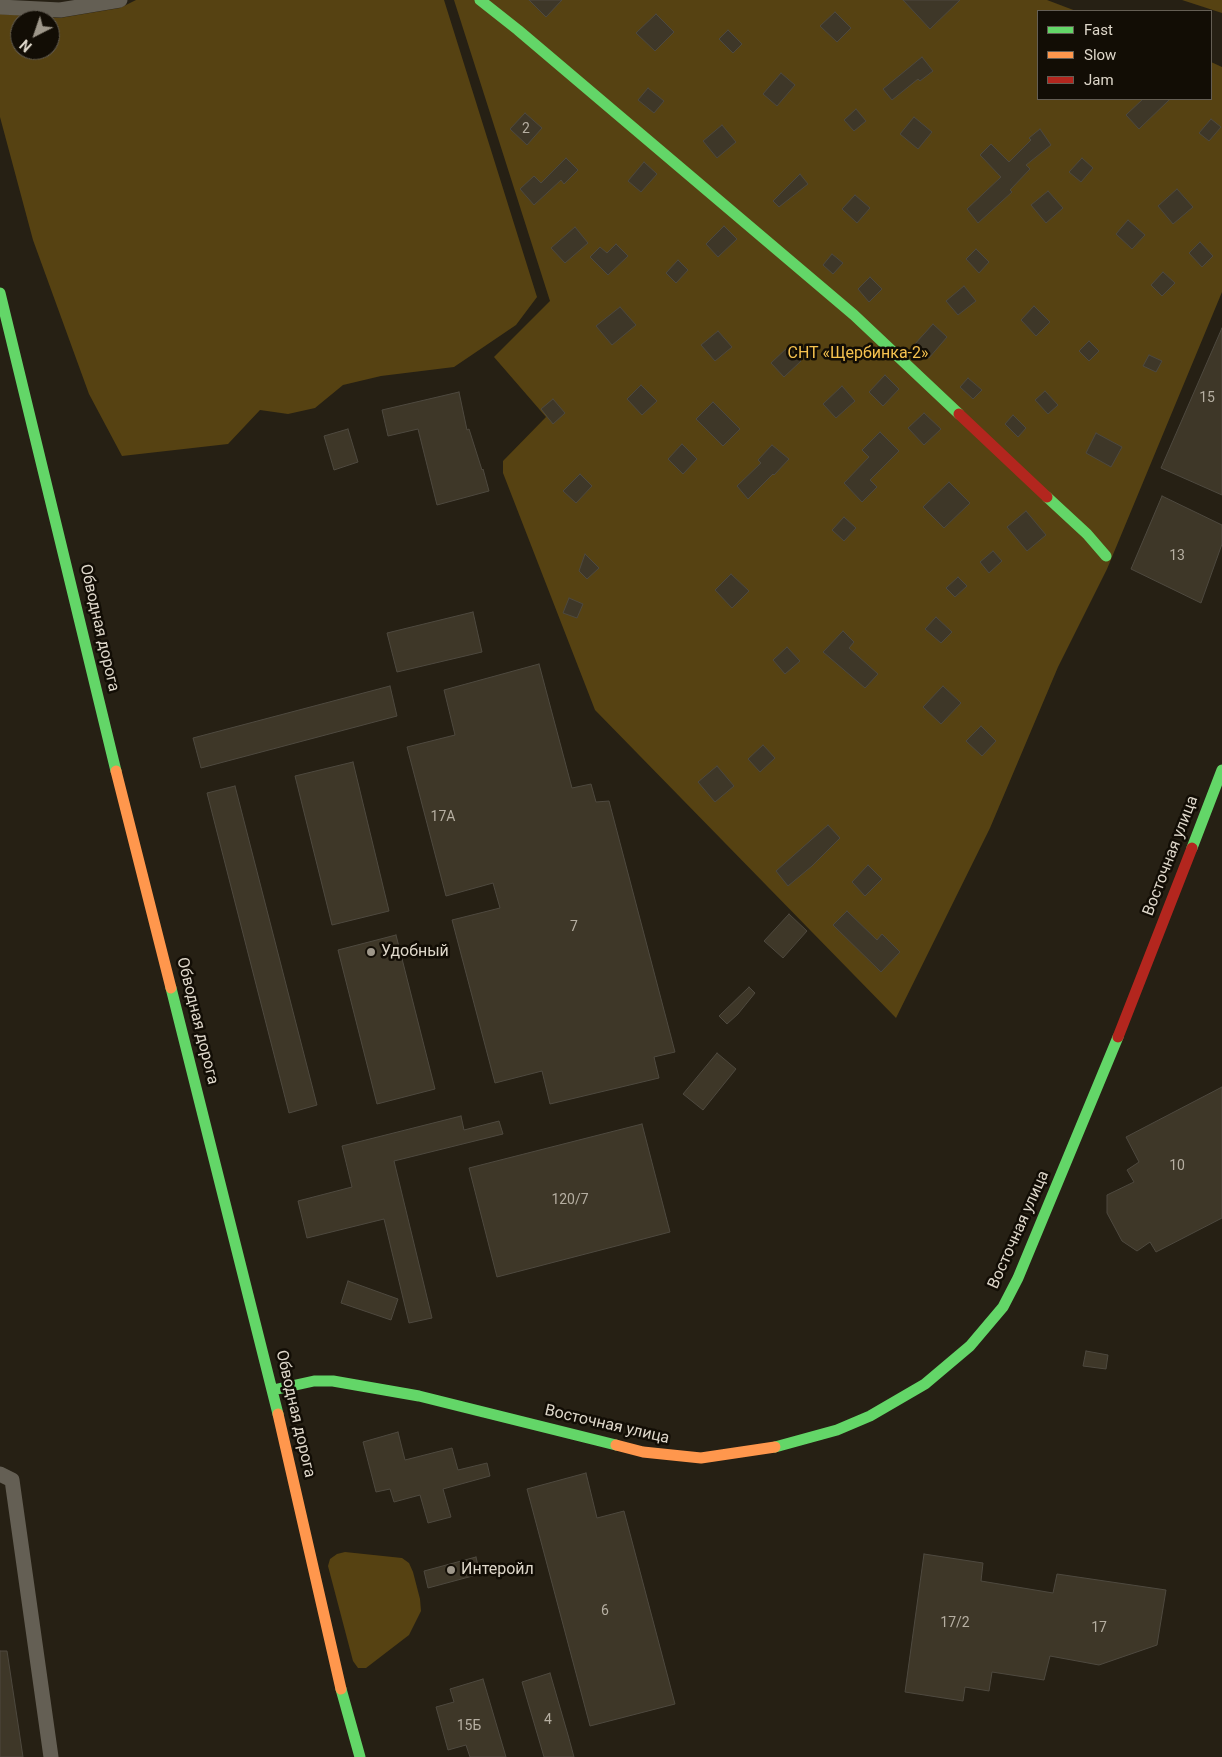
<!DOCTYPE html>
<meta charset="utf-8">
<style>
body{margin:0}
#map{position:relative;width:1222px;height:1757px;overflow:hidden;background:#262014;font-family:Roboto,sans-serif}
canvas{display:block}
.legend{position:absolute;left:1037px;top:10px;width:175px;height:90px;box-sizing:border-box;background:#120d05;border:1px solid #645e54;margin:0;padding:6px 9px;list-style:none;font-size:15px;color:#ded7ca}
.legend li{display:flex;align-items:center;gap:10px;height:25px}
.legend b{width:25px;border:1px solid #645e54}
.north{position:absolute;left:10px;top:10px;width:50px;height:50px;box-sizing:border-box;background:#120d05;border:1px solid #645e54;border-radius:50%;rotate:221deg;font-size:14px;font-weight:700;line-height:20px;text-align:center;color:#ded7ca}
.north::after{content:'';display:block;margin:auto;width:18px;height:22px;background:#9e978a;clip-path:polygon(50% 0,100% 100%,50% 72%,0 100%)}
</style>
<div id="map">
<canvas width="1222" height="1757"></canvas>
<ul class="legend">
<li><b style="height:6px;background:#63d668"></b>Fast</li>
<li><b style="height:6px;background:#ff974d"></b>Slow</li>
<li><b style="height:6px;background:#b3261e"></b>Jam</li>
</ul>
<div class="north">N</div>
</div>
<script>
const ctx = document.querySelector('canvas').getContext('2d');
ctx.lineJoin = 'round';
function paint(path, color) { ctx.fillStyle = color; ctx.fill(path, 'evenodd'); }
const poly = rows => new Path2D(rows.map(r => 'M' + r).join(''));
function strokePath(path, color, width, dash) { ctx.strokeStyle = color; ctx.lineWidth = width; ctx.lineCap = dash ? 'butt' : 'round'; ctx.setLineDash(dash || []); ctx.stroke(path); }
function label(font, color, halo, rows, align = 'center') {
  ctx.font = font + ' Roboto,sans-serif'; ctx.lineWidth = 5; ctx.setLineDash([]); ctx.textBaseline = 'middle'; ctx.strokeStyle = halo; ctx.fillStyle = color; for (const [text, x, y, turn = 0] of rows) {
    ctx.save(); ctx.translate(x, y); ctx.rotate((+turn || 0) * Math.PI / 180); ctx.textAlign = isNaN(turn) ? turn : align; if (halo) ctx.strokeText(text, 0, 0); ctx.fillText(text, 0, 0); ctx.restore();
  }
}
const green = poly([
 [136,0,444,0,537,297,516,325,454,367,381,376,343,385,315,408,288,414,260,410,228,444,122,456,89,394,33,240,0,117,0,14,60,18,120,8],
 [20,20,50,20,50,50,20,50],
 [454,0,1047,0,1076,11,1038,11,1038,99,1211,99,1211,62,1222,67,1222,292,1107,569,1058,667,990,828,896,1018,595,710,503,473,503,461,546,417,494,357,550,301],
 [1182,0,1222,0,1222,13],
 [345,1552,402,1558,409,1563,413,1572,420,1599,421,1611,409,1635,366,1668,358,1668,353,1661,328,1566,330,1559,337,1554]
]);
const building = poly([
 [529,0,562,0,546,17,529,0],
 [903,0,960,0,930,29,903,0],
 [835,12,851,28,837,42,820,26,835,12],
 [656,14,674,32,655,51,636,33,656,14],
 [728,30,742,44,733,53,719,39,728,30],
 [922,57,933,71,920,81,918,79,892,100,883,89,922,57],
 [781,73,795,85,777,106,763,94,781,73],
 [648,88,664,101,654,113,638,100,648,88],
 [1143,99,1170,99,1139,129,1126,115,1143,99],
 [856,109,866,121,854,131,844,120,856,109],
 [525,113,542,128,527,145,510,129,525,113],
 [914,117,932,132,918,149,900,134,914,117],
 [1211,119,1221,127,1209,141,1199,133,1211,119],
 [722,125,736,142,717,158,703,141,722,125],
 [1040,129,1051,145,1026,165,1030,169,1010,190,1012,192,978,223,967,209,1001,177,980,155,991,144,1009,162,1031,140,1029,138,1040,129],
 [566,158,578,170,564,184,561,180,534,205,520,189,534,176,541,183,566,158],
 [1082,158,1093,168,1081,182,1069,172,1082,158],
 [644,162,657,174,641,192,628,181,644,162],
 [800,174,808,184,779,207,773,201,800,174],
 [1177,189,1193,207,1173,224,1158,206,1177,189],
 [1048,191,1063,208,1046,223,1031,205,1048,191],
 [855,195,870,208,857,223,842,209,855,195],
 [1128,220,1145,235,1132,249,1116,234,1128,220],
 [724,226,737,239,718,257,706,244,724,226],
 [575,227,588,243,565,263,551,248,575,227],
 [1200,242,1213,256,1202,267,1189,253,1200,242],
 [616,244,628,256,608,275,590,257,600,247,607,253,616,244],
 [976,249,989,262,979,273,966,259,976,249],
 [832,254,843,263,833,274,823,265,832,254],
 [678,260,688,270,676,283,666,273,678,260],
 [1163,272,1175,283,1162,296,1151,285,1163,272],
 [870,277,882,289,869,302,858,289,870,277],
 [964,286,976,301,958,315,946,301,964,286],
 [1034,306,1050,322,1036,336,1021,320,1034,306],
 [620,307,636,325,612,345,596,326,620,307],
 [933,324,947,337,929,358,914,345,933,324],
 [1222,328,1222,495,1161,468,1222,328],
 [718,331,732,347,715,361,701,345,718,331],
 [1089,341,1099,351,1089,361,1079,351,1089,341],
 [788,347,801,361,784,377,771,363,788,347],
 [1149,355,1162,361,1156,372,1143,366,1149,355],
 [885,375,899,389,883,406,869,392,885,375],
 [968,378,982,390,973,399,960,387,968,378],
 [641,385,657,401,642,415,627,399,641,385],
 [842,386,855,401,836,418,823,404,842,386],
 [1045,391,1058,405,1048,414,1035,400,1045,391],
 [459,392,467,430,469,429,482,470,483,469,489,491,437,505,418,429,388,436,382,410,459,392],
 [553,399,565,413,553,424,541,409,553,399],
 [713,402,740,429,723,446,696,419,713,402],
 [924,413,941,429,924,445,908,428,924,413],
 [1013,415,1026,428,1018,437,1005,424,1013,415],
 [348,429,358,462,334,470,324,436,348,429],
 [880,432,899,451,870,480,877,487,862,502,844,483,869,457,862,450,880,432],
 [1096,433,1122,447,1111,467,1086,453,1096,433],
 [682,444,697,459,683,474,668,459,682,444],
 [772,445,789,459,774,475,773,474,748,499,737,486,761,463,758,460,772,445],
 [580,474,592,486,576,503,563,491,580,474],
 [949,482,970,503,944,528,923,507,949,482],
 [1162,496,1222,525,1222,544,1201,603,1131,569,1162,496],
 [1026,511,1046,535,1027,551,1007,527,1026,511],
 [844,517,856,528,844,541,832,530,844,517],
 [993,551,1002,561,989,573,980,562,993,551],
 [585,554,599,568,587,579,579,571,585,554],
 [731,574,749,591,732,608,715,590,731,574],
 [958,577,967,586,955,597,946,588,958,577],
 [569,598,583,604,577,618,563,613,569,598],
 [473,612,482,652,397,672,387,633,473,612],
 [936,617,952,632,941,643,925,629,936,617],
 [843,631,854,642,849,648,878,674,865,688,823,652,843,631],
 [787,647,800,661,785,674,773,660,787,647],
 [539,664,572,788,591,784,596,802,609,801,675,1052,654,1057,659,1078,550,1104,542,1071,495,1083,452,920,500,908,493,883,446,896,407,747,455,735,444,690,539,664],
 [390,686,397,716,201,768,193,738,390,686],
 [943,686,961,703,941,724,923,707,943,686],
 [981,726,996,741,982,756,966,741,981,726],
 [763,745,775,758,760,772,748,759,763,745],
 [353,762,389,911,332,925,295,776,353,762],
 [717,766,734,786,715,802,698,782,717,766],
 [235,786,317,1105,289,1113,207,793,235,786],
 [828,825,840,838,812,866,788,886,776,871,828,825],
 [868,865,882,879,865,896,852,882,868,865],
 [847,911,877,940,882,934,900,952,881,972,833,925,847,911],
 [789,914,807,931,783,958,764,941,789,914],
 [396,935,435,1089,377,1104,338,950,396,935],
 [749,987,755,993,738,1014,727,1024,719,1016,749,987],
 [717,1053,736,1069,703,1110,683,1094,717,1053],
 [1222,1087,1222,1218,1156,1252,1150,1242,1137,1251,1122,1241,1107,1213,1107,1195,1134,1182,1127,1170,1139,1162,1126,1137,1222,1087],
 [461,1116,464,1130,499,1121,503,1134,394,1161,432,1318,409,1323,384,1219,307,1238,298,1201,352,1187,342,1146,461,1116],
 [642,1124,670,1232,497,1277,469,1168,642,1124],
 [348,1281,398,1299,391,1320,341,1303,348,1281],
 [1086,1351,1108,1355,1106,1369,1083,1366,1086,1351],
 [398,1432,405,1460,452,1448,458,1470,487,1463,490,1476,443,1489,451,1517,428,1523,420,1495,394,1502,390,1489,376,1492,363,1442,398,1432],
 [586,1473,597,1518,624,1511,675,1704,590,1726,527,1489,586,1473],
 [924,1554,983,1563,981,1581,1053,1593,1057,1574,1166,1590,1157,1645,1099,1665,1050,1656,1044,1680,992,1672,989,1691,965,1687,963,1701,905,1692,924,1554],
 [476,1557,480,1574,428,1588,424,1571,476,1557],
 [0,1651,7,1651,23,1757,0,1757,0,1651],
 [550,1673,568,1735,574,1757,544,1757,522,1682,550,1673],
 [483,1679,506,1757,470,1757,466,1745,448,1750,436,1707,454,1702,450,1689,483,1679]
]);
const street = poly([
 [0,7,60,10,120,0],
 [0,1474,12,1480,51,1757]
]);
const fast = poly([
 [480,0,518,30,854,315,959,414],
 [0,293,116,771],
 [1047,497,1087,534,1106,556],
 [1192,848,1222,770],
 [171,988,278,1414],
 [273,1390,314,1381,333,1381,419,1396,616,1445],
 [775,1447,837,1430,870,1416,925,1384,970,1346,1003,1307,1018,1278,1118,1037],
 [341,1689,360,1757]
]);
const slow = poly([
 [116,771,171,988],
 [278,1414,341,1689],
 [616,1445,643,1452,701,1458,775,1447]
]);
const jam = poly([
 [959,414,1047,497],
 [1118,1037,1192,848]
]);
const markers = [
 [371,952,5,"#9e978a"],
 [451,1570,5,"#9e978a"]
];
const numberNames = [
 ["2",526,129],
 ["15",1207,398],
 ["13",1177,556],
 ["17А",443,817],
 ["7",574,927],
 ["10",1177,1166],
 ["120/7",570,1200],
 ["6",605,1611],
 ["17/2",955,1623],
 ["17",1099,1628],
 ["4",548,1720],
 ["15Б",469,1726]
];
const parkNames = [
 ["СНТ «Щербинка-2»",858,354]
];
const streetNames = [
 ["Обводная дорога",99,628,77],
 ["Восточная улица",1171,856,-69],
 ["Обводная дорога",197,1021,76],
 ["Восточная улица",1019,1230,-66],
 ["Обводная дорога",295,1414,77],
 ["Восточная улица",607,1425,13]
];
const poiNames = [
 ["Удобный",381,952],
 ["Интеройл",461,1570]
];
paint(green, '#564212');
paint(building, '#3e3728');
strokePath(building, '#4e493f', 1);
strokePath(street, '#645f54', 15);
strokePath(fast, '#63d668', 11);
strokePath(slow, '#ff974d', 11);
strokePath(jam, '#b3261e', 11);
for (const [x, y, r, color] of markers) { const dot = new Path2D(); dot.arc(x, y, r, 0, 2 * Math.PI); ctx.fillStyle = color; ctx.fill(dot); strokePath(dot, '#120d05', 2); }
label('14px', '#b6afa2', null, numberNames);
label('16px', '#f6c24f', '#120d05', parkNames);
label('16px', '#ded7ca', '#120d05', streetNames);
label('16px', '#ded7ca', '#120d05', poiNames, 'left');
</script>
